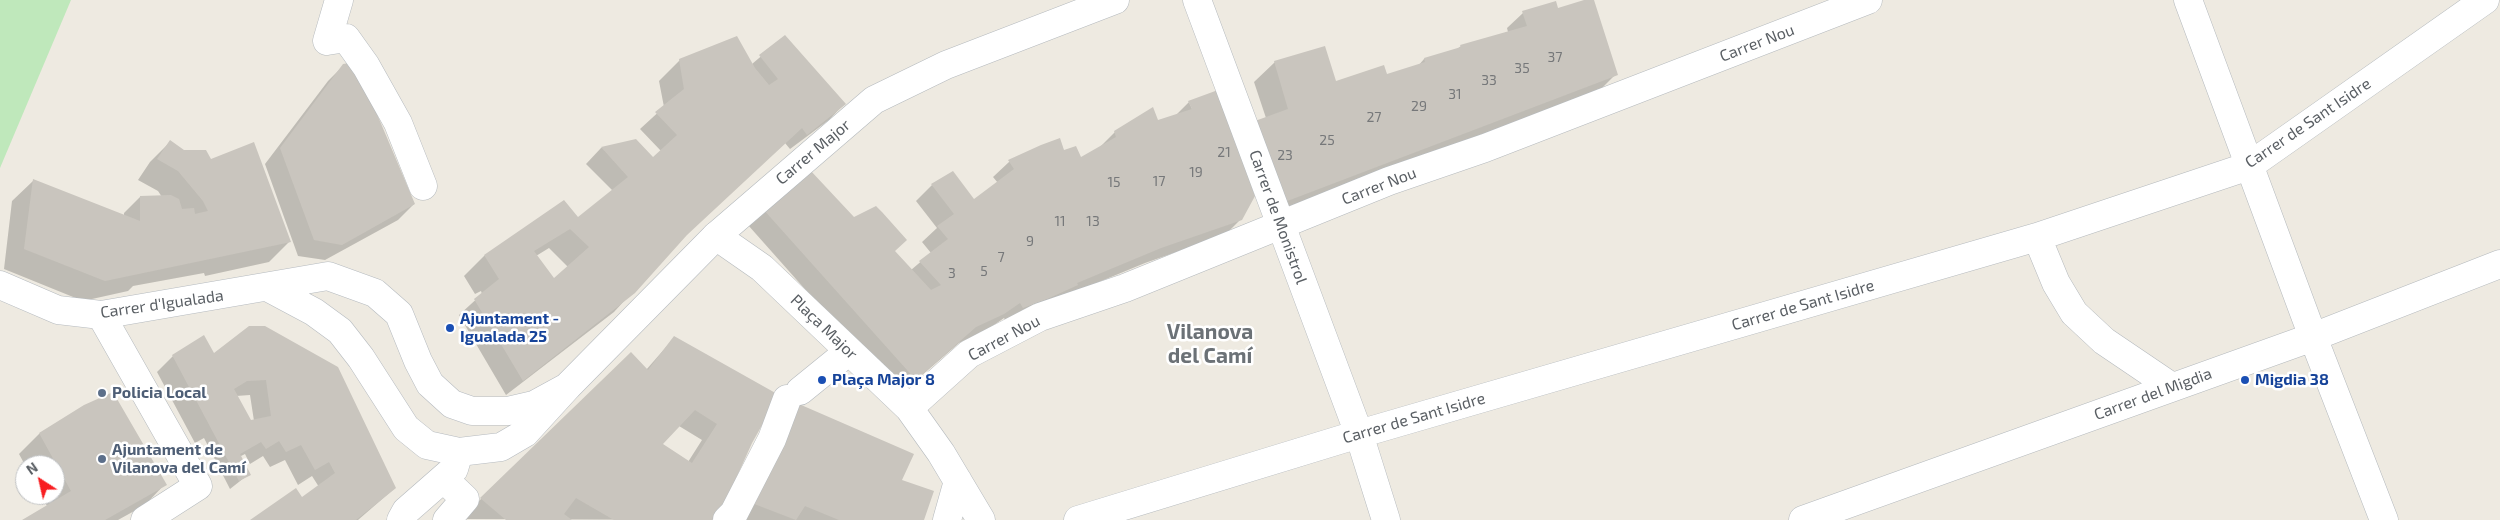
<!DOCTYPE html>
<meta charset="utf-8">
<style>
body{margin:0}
#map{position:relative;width:2500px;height:520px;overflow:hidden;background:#eeeae1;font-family:"Exo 2",sans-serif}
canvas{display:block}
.north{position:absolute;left:15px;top:455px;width:50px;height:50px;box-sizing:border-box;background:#fff;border:1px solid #bdbfc1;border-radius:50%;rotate:325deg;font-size:14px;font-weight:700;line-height:20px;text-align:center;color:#5a5f64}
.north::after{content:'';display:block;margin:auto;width:18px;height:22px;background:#f81e21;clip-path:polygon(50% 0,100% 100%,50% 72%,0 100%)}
</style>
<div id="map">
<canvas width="2500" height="520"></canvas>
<div class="north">N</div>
</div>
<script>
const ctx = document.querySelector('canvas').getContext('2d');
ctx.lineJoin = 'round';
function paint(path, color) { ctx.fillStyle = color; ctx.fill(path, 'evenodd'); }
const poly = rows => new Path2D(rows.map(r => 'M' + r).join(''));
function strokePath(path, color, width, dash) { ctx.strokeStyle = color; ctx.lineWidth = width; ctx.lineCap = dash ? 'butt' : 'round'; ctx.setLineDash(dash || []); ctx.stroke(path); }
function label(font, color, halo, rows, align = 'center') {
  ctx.font = font + ' "Exo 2",sans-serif'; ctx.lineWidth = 5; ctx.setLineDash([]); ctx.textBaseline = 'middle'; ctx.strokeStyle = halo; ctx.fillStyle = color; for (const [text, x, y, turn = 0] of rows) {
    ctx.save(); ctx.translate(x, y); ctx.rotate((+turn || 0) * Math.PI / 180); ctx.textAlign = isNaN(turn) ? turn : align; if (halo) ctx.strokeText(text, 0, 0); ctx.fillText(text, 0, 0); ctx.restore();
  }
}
const green = poly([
 [0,0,71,0,0,168]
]);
const shadow = poly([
 [1588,0,1592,0,1616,74,1600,90,1266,218,1266,118,1254,82,1275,62,1335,83,1387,76,1418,66,1424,59,1457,49,1461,46,1508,32,1507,28,1523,13,1557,10],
 [785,36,844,104,829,120,790,149,785,143,682,238,614,312,506,395,459,315,482,294,481,291,475,294,464,276,484,256,563,202,578,219,613,191,586,164,601,148,636,140,653,159,661,151,640,129,664,107,659,81,680,60,752,64],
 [549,248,568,267,554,280,536,256],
 [344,65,414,204,398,220,325,260,298,256,265,164,328,81],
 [1189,102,1241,219,1225,235,1145,263,1065,296,1007,323,1004,318,987,330,959,343,899,395,748,225,764,210,854,219,893,251,911,270,931,253,922,242,937,228,916,201,932,185,974,201,998,183,993,177,1009,162,1063,152,1080,159,1099,148,1115,132,1175,116],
 [170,142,184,151,211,160,289,242,269,262,205,276,204,273,133,286,128,291,83,301,4,269,12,201,33,181,124,217,124,213,140,197,162,197,158,191,138,180,150,162],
 [250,327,395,488,358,520,253,520,302,499,319,487,312,476,298,485,285,460,270,467,263,456,250,464,245,454,239,457,249,474,230,489,204,438,195,443,157,372,173,356,214,354],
 [250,395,254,421,250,423,236,396],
 [674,338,751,442,711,520,461,519,516,464,646,370],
 [679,426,702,440,688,462,661,445],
 [85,406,165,484,145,505,118,520,24,520,47,506,41,495,55,495,55,465,25,465,19,454,39,434],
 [753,478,923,520,740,520]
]);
const building = poly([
 [1584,0,1594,0,1618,75,1282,203,1255,121,1288,109,1274,61,1325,46,1336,81,1384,65,1387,74,1425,62,1424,58,1461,47,1460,45,1527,26,1522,11,1556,1,1558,8],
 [785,35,846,104,807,135,802,128,687,235,635,293,523,381,474,299,499,279,484,255,564,200,578,217,628,177,601,147,636,139,653,157,677,135,655,112,684,89,679,59,737,36,755,68,769,85,778,79,759,55],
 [570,229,589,247,554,278,534,251],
 [355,62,415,204,342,245,314,240,280,148,343,64],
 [1218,90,1255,196,1242,220,1161,248,1077,283,1078,285,1047,299,1023,308,1020,303,1004,314,976,327,916,380,763,209,810,170,854,217,876,206,882,212,907,240,895,251,931,290,941,285,919,261,948,239,937,226,954,214,931,184,953,171,974,199,1014,169,1008,160,1041,145,1060,138,1064,150,1076,146,1081,157,1116,137,1114,131,1153,107,1158,120,1192,109,1188,101],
 [170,140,184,150,206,150,211,159,254,142,291,242,105,281,24,249,33,179,140,221,140,196,171,195,179,199,182,209,194,208,195,214,208,211,203,201,178,171,157,159],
 [249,326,265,326,338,367,396,488,356,520,250,520,296,488,302,497,335,473,329,462,315,470,301,445,286,452,279,441,266,449,261,442,240,454,251,475,239,481,172,355,204,335,214,353],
 [266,380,271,416,251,420,234,389,247,381],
 [674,336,779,395,752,443,721,512,712,520,614,520,576,498,564,514,572,520,506,520,480,498,631,352,648,370],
 [695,410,717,424,692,463,663,444],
 [113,392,167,485,105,520,22,520,71,491,39,433,84,405],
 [792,401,914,454,902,480,934,491,924,520,839,520,805,506,796,520,744,500]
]);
const street = poly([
 [339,0,327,41,346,38,366,66,398,123,423,186],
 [1197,0,1359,434,1386,520],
 [2188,0,2313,337,2384,520],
 [2037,237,2056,283,2074,313,2104,341,2172,387],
 [101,315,198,486,145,520],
 [800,391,848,352],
 [909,408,969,354,1040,317,1125,288,1389,181,1485,148,1868,0],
 [444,479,465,499,447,520],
 [401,520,406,511,454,469,459,452],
 [727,520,734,513,772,439,787,399],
 [947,520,958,481],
 [981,520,941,453,909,408,762,268,716,236,874,100,946,65,1115,0],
 [1078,520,1359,434,2037,237,2249,166,2485,0],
 [1803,520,2313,337,2500,264]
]);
const secondary = poly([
 [0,285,58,310,101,315,328,276,375,293,399,314,418,361,430,384,452,404,472,411,508,411,534,405,567,387],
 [269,288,314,312,340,331,361,358,406,428,427,445,459,452,501,447,525,433,567,387,716,236]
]);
const markers = [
 [450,328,5,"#1a4fb4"],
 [822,380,5,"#1a4fb4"],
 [2245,380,5,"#1a4fb4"],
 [102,393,5,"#5c6f8a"],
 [102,459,5,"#5c6f8a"]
];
const numberNames = [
 ["37",1555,57],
 ["35",1522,68],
 ["33",1489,80],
 ["31",1455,94],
 ["29",1419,106],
 ["27",1374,117],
 ["25",1327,140],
 ["21",1224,152],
 ["23",1285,155],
 ["19",1196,172],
 ["17",1159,181],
 ["15",1114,182],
 ["11",1060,221],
 ["13",1093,221],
 ["9",1030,241],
 ["7",1001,257],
 ["5",984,271],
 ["3",952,273]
];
const streetNames = [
 ["Carrer Nou",1757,43,-21],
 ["Carrer de Sant Isidre",2308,123,-34],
 ["Carrer Major",813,152,-40],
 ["Carrer Nou",1379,186,-21],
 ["Carrer de Monistrol",1278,217,70],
 ["Carrer d'Igualada",162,304,-8],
 ["Carrer de Sant Isidre",1803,305,-16],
 ["Plaça Major",824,327,44],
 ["Carrer Nou",1004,338,-28],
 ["Carrer del Migdia",2153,394,-20],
 ["Carrer de Sant Isidre",1414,418,-16]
];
const transitNames = [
 ["Ajuntament -",460,319],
 ["Igualada 25",460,337],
 ["Plaça Major 8",832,380],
 ["Migdia 38",2255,380]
];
const serviceNames = [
 ["Policia Local",112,393],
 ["Ajuntament de",112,450],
 ["Vilanova del Camí",112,468]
];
const districtNames = [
 ["Vilanova",1210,332],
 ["del Camí",1210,356]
];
paint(green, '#bfe8bb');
paint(shadow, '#0003');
paint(building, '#c9c5be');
strokePath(street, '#b4b9bd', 29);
strokePath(secondary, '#b5babf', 29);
strokePath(street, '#fff', 28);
strokePath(secondary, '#fff', 28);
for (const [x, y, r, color] of markers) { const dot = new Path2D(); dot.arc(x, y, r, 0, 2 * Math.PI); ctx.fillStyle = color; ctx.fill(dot); strokePath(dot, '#fff', 2); }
label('14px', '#76787a', null, numberNames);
label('16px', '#5a5f64', '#fff', streetNames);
label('bold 16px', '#164399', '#fff', transitNames, 'left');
label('bold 16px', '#4e5e75', '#fff', serviceNames, 'left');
label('bold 21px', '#6b7176', '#fff', districtNames);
</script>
